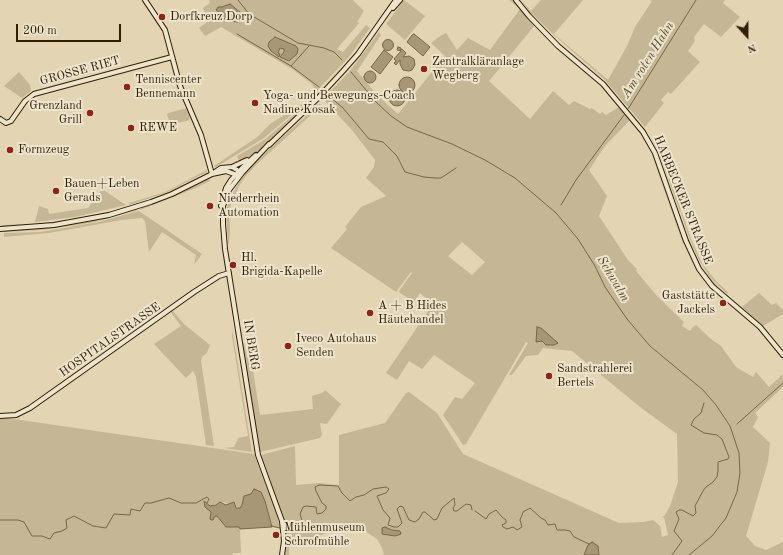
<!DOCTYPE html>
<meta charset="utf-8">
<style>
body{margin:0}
#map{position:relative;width:783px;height:555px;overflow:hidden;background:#e3d5b4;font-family:"Old Standard TT",serif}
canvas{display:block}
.north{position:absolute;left:727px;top:16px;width:40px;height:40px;-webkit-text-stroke:3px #ede4ce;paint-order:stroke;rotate:159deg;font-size:11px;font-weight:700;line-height:16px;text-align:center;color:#321f00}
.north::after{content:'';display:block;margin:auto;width:14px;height:18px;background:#321f00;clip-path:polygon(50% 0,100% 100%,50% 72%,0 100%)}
.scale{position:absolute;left:16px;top:24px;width:105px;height:18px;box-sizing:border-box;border:2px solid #321f00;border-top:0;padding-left:5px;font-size:12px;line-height:14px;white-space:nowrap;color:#321f00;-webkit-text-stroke:3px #ede4ce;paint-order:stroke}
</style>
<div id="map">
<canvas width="783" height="555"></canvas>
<div class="north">N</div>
<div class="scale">200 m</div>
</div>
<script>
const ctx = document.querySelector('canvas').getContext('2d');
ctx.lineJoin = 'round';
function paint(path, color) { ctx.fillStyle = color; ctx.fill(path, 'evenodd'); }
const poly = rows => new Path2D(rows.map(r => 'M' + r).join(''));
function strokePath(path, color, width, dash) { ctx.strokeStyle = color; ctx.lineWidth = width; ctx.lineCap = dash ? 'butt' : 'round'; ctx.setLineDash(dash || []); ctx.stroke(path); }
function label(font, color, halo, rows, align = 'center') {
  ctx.font = font + ' "Old Standard TT",serif'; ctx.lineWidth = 4; ctx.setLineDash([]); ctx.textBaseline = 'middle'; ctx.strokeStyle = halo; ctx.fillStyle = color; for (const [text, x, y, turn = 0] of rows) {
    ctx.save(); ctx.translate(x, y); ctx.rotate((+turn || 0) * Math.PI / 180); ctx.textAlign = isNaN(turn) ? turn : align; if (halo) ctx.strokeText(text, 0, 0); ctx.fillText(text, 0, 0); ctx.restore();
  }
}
const green = poly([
 [209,0,353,0,364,11,357,22,359,23,337,49,343,52,366,25,370,28,349,57,316,92,312,84,292,69,221,27,205,36,199,28,210,20,205,14,203,8,210,3],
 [275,37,283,41,297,54,289,61,282,54,285,51,284,49,280,48,276,56,271,51,269,42],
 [404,0,425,16,405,40,386,24],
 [509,0,514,0,535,25,489,81,530,119,553,91,569,105,574,101,590,109,592,108,600,114,602,112,606,115,619,107,624,110,632,118,605,146,589,170,607,196,599,216,628,260,637,269,636,271,657,296,684,322,682,326,690,331,693,327,696,325,711,339,721,346,736,367,753,377,756,372,769,387,783,374,783,387,755,413,758,417,753,427,770,443,768,462,746,536,755,546,766,550,783,542,783,555,599,555,598,546,588,545,584,555,384,555,382,548,377,539,363,530,336,530,289,546,289,555,284,555,286,534,284,520,261,459,261,455,295,446,296,485,319,483,339,485,339,435,385,423,406,393,409,392,437,413,463,454,619,523,643,522,653,520,660,526,662,537,668,535,664,517,661,518,665,515,670,506,678,482,677,434,640,407,572,351,543,348,538,355,526,356,512,375,509,375,528,343,526,342,466,444,463,445,443,415,455,397,462,399,475,383,434,355,422,369,409,361,397,380,386,373,433,304,420,293,414,302,400,293,399,291,412,273,411,272,396,292,331,248,347,229,345,227,361,207,386,196,366,178,374,167,375,160,352,130,323,99,350,71,379,32,381,35,357,71,378,96,398,114,445,56,431,43,440,36,446,33,457,50,468,38,490,50,520,9],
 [462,242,485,262,472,275,448,256],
 [521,0,531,11,541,0,583,0,554,34,608,80,627,46,635,27,652,1,650,0,725,0,723,3,740,17,721,37,704,24,694,37,695,41,688,51,700,62,671,94,668,92,661,100,664,103,645,127,604,79,554,35,532,14],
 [19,72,30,85,31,91,22,98,4,86],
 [316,96,317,97,307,106,260,150,240,163,237,156,264,140],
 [302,104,302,106,264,138,216,167,214,166,256,138,270,124],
 [319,104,322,105,257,164,245,177,239,186,229,209,230,231,229,243,228,244,226,213,228,203,239,182,252,165],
 [187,108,190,120,173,124,170,123,167,115,168,113],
 [657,144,679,203,681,211,680,212,656,145],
 [652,155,654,155,685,243,683,244],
 [207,170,207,172,165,193,129,205,129,203,165,192],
 [204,175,168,194,132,207,130,206,160,196],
 [209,179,210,181,191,190,140,210,141,208,178,194],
 [102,189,126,205,75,217,35,222,39,206,48,209,49,214,88,208],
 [127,206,127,208,121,210,106,214,63,222,26,226,2,226,2,225,36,224,67,220,112,211],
 [136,209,139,210,90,223,42,230,4,232,5,230,30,229,76,224,102,219],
 [139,211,202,254,194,265,196,255,162,232,149,252,145,221,142,218,122,220,49,233,4,237,4,233,40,232,58,229,98,222],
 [682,212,691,239,702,263,716,281,728,292,727,294,711,278,699,260,689,237,681,213],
 [680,214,693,251,701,266,718,287,713,284,700,268,691,249,679,216],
 [759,293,772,305,776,303,783,310,783,314,763,326,742,307],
 [172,310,184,324,210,345,207,353,202,357,201,361,214,446,206,445,196,377,193,371,186,378,154,344,181,326,170,311],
 [233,328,233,334,252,452,223,448,234,447,238,438,248,436,232,336],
 [236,329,254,441,252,435],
 [242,343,244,343,247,357,254,361,252,364,260,415,313,409,312,396,322,393,325,390,341,404,327,424,320,423,322,435,320,438,260,452],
 [0,417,254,454,277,515,280,528,272,527,271,521,251,494,243,499,242,505,240,508,223,502,210,506,211,514,217,516,226,527,239,527,240,529,241,553,233,553,233,555,0,555]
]);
const water = poly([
 [230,4,241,13,243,19,238,22,229,21,221,17,220,13,216,10,218,7,222,7,230,4],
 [414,34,430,47,423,56,407,42,412,35,414,34],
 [275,37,296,46,298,49,297,54,289,61,280,57,284,52,284,49,280,48,278,53,280,54,279,57,271,51,268,46,269,42,275,37],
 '382.5 45a5.5 5.5 0 1 1 11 0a5.5 5.5 0 1 1-11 0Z',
 [398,47,401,48,400,50,402,49,406,53,403,57,409,56,414,59,415,65,412,70,409,71,403,70,400,64,400,60,396,65,394,63,396,61,394,59,401,51,397,50,398,47],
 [384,50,393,57,380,74,371,67,384,50],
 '364 77a6 6 0 1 1 12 0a6 6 0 1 1-12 0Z',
 '399 85a8 8 0 1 1 16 0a8 8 0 1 1-16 0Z',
 '389 98a8 8 0 1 1 16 0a8 8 0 1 1-16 0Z',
 [537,327,541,328,558,343,554,345,546,345,542,341,536,342,537,327],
 [254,489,261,492,265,501,272,527,240,529,239,527,226,527,217,516,215,516,213,520,211,520,210,519,211,512,205,507,204,501,210,506,216,505,220,502,226,505,234,502,236,508,240,508,242,505,244,496,251,494,254,489],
 [385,527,392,530,400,531,401,534,395,536,382,534,382,528,385,527],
 [592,542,598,546,599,555,584,555,588,545,592,542]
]);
const stream = poly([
 [238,0,249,14,298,43,324,48,334,52,342,60],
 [237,34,291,66],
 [309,46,291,66,319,87],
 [351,72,376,102,391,116,407,127,452,144,485,160,515,178,556,213,578,239,595,266,605,287,627,319,650,346,703,390,716,405,730,426,739,453,740,473,737,492,726,518,712,536,689,555],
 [329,96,343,108,369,139,383,142,397,156,405,172,424,177,435,178,441,178,456,168],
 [628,109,696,0],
 [561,205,576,180,624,115],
 [737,424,783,383],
 [475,511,486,519,489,514,496,510,502,517,506,520,506,523,502,525,503,527,507,529,513,527,517,530,522,527,520,520,522,515,523,512,530,508,541,518,545,520,548,525,555,524,557,530,565,530,570,531,574,537,589,544],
 [0,520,18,520,24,522,32,536,42,536,50,539,54,533,62,531,67,528,66,520,74,516,93,526,106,528,114,514,130,515,131,509,140,511,145,503,151,503,169,498,181,503,196,503,207,497,209,499,207,503],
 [271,526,280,528],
 [286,527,299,526,303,524,300,514,303,507,306,506,316,507,317,514,322,513,326,509,326,506,322,503,316,491,315,487,319,485,338,486,342,493,350,501,356,497,364,495,373,489,386,487,389,489,386,493,377,496,383,510,390,518,388,525,394,527,398,527,402,523,397,509,400,506,403,507,409,520,415,522,419,519,423,512,425,512,434,520,437,519,442,508,454,498,455,505,453,508,454,511,457,511,466,504,471,505,472,510],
 [672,555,682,541,674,531,679,519,676,512,679,510,682,510,693,516,696,513,695,506,703,491,706,487,713,482,717,477,718,471,718,462,728,459,729,457,722,439,717,435,704,433,691,425,694,419,701,413,704,403]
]);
const secondary = poly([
 [145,0,165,30,180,86,201,135,212,174],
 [516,0,529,16,558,46,603,84,643,132,655,153,686,241,699,269,712,286,760,327,783,355],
 [393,8,400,0],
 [0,119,6,123,11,121,25,101,34,94,172,57],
 [269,144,242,173,229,190,223,206,223,224,225,249,258,455,282,521,284,541,282,555],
 [269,145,318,98,343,71,358,54,396,0],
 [232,167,247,160],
 [212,174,226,171,237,175],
 [221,206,226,188,231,180,242,168,256,155],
 [0,229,54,225,109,215,151,202,172,194,212,174,221,168,232,167,237,170,239,173],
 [0,416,16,415,30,408,194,292,219,276,229,273]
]);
const markers = [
 [162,17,4,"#8f2418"],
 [424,69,4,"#8f2418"],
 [127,87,4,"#8f2418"],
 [255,103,4,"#8f2418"],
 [90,113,4,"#8f2418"],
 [131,128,4,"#8f2418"],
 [10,150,4,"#8f2418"],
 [56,191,4,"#8f2418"],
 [210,206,4,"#8f2418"],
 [233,265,4,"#8f2418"],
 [723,303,4,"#8f2418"],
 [370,313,4,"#8f2418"],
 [288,346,4,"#8f2418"],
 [549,376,4,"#8f2418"],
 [276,535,4,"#8f2418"]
];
const poiNames = [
 ["Dorfkreuz Dorp",170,17],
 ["Zentralkläranlage",432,62],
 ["Wegberg",432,76],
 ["Tenniscenter",135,80],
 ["Bennemann",135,94],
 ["Yoga- und Bewegungs-Coach",263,96],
 ["Nadine Kosak",263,110],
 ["Grenzland",82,106,"right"],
 ["Grill",82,120,"right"],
 ["REWE",139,128],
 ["Formzeug",18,150],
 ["Bauen+Leben",64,184],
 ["Gerads",64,198],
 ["Niederrhein",218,199],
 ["Automation",218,213],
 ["Hl.",241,258],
 ["Brigida-Kapelle",241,272],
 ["Gaststätte",715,296,"right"],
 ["Jackels",715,310,"right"],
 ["A + B Hides",378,306],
 ["Häutehandel",378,320],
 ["Iveco Autohaus",296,339],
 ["Senden",296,353],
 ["Sandstrahlerei",557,369],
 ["Bertels",557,383],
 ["Mühlenmuseum",284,528],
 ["Schrofmühle",284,542]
];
const streetNames = [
 ["GROSSE RIET",80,71,-15],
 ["HARBECKER STRASSE",683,200,68],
 ["HOSPITALSTRASSE",110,340,-35],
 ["IN BERG",251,345,81]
];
const waterNames = [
 ["Am roten Hahn",648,60,-58],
 ["Schwalm",613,279,59]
];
paint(green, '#c5b695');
paint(water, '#a79777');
strokePath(water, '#786747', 1);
strokePath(stream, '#786747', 1);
strokePath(secondary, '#321f00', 6);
strokePath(secondary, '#ede4ce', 4);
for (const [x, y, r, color] of markers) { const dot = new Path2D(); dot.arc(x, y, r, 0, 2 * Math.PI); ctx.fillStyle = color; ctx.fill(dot); strokePath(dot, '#ede4ce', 1.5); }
label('12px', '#321f00', '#ede4ce', poiNames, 'left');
label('12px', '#321f00', '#ede4ce', streetNames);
label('italic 13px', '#5b492a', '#ede4ce', waterNames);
</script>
